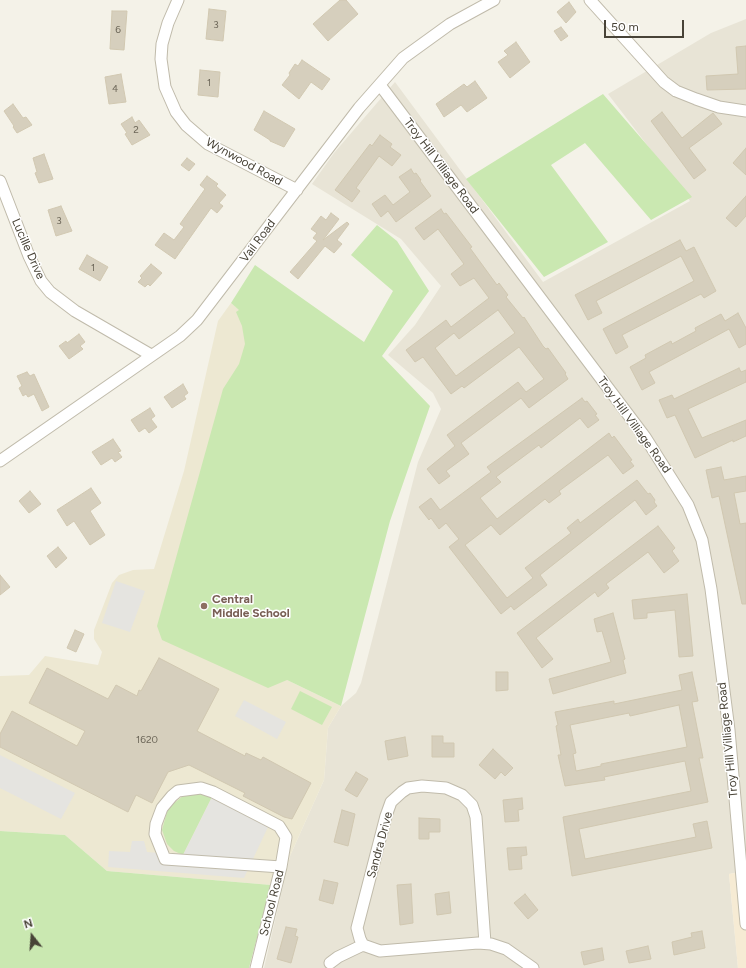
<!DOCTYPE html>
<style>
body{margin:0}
#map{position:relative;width:746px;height:968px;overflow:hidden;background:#f4f2e8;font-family:Figtree,sans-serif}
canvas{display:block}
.north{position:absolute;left:12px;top:916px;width:40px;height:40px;-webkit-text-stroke:3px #fff;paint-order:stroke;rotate:343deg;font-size:11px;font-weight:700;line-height:16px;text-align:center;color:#484337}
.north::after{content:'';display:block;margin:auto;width:14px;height:18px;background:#484337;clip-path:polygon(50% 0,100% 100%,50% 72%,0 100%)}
.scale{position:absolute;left:604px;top:20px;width:80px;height:18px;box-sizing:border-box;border:2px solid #484337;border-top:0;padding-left:5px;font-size:12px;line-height:14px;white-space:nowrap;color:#484337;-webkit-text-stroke:3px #fff;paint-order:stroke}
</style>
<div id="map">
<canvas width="746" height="968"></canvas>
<div class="north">N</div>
<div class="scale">50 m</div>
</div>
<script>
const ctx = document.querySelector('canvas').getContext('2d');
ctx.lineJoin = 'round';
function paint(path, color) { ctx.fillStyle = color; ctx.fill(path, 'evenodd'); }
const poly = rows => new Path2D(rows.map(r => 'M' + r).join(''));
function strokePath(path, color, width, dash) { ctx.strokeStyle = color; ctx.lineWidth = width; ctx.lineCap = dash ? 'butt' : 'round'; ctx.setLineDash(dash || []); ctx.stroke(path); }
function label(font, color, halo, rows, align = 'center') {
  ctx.font = font + ' Figtree,sans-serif'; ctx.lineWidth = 3; ctx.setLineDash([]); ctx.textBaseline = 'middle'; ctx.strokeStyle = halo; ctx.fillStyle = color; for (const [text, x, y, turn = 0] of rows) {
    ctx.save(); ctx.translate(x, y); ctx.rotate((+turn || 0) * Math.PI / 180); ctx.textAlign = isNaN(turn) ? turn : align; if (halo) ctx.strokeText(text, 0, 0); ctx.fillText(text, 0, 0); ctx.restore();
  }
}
const residential = poly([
 [746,19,746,871,729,874,738,968,264,968,290,856,324,780,328,728,341,706,356,693,361,683,418,462,441,409,433,393,388,355,415,325,441,286,401,239,312,184,334,153,395,82,543,282,690,201,608,94,711,33]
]);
const commercial = poly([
 [746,871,746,968,738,968,729,874]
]);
const education = poly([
 [231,303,257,323,287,680,341,706,328,728,324,780,290,856,284,883,271,885,107,871,65,835,0,831,0,676,29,675,45,656,98,665,102,652,94,639,94,630,112,583,119,575,133,570,154,569,184,471,218,321]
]);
const green = poly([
 [603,94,692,197,651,220,585,143,551,165,608,242,544,277,466,179],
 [377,225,397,241,429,291,382,356,430,406,390,521,341,706,287,680,268,688,162,640,157,626,223,389,239,364,245,344,242,326,236,312,239,310,231,303,255,265,364,342,393,291,351,255],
 [300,691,332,707,322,725,291,709],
 [192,794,203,794,212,797,183,855,174,851,167,844,162,830,168,808,183,796],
 [0,831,65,835,107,871,271,885,249,968,0,968]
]);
const parking = poly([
 [116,581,145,591,130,632,102,623],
 [244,700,286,722,277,739,235,716],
 [0,755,75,793,61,819,0,788],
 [212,797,268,827,244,878,108,867,109,851,130,852,132,841,144,841,147,852,183,855]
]);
const building = poly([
 [340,0,346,0,358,14,328,41,313,24,340,0],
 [569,2,576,12,566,23,557,12,569,2],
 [209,9,226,11,223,41,206,39,209,9],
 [112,11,127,11,124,50,110,49,112,11],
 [561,27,568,36,561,41,554,31,561,27],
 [516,42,530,62,510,78,498,62,508,55,504,51,516,42],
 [746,46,746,89,707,90,706,76,738,74,736,47,746,46],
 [302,60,330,79,322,90,311,82,299,99,282,85,290,75,289,73,295,64,298,66,302,60],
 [200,70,220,72,218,97,198,95,200,70],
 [121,74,126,102,109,104,105,77,121,74],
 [475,81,487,98,467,112,461,105,444,117,436,104,464,84,467,87,475,81],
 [13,104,23,118,26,117,32,125,17,133,13,127,14,126,4,111,13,104],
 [264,111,295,129,284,147,270,141,270,140,254,130,264,111],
 [662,112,682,138,713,113,722,124,689,148,706,170,694,179,651,121,662,112],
 [132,117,135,123,139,120,150,135,132,145,125,134,127,133,121,124,132,117],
 [380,135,392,144,390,147,401,155,392,166,379,156,356,188,360,191,352,202,335,190,370,144,372,146,380,135],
 [746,148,746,175,733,163,746,148],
 [44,154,53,179,39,183,35,173,37,172,33,158,44,154],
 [187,158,195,164,189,171,181,165,187,158],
 [411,169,414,174,416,173,421,180,420,181,431,196,396,222,388,211,381,217,372,204,385,195,393,205,410,192,399,177,411,169],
 [207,176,218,184,216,186,226,195,219,203,223,206,217,213,211,208,175,259,155,245,164,233,174,240,184,227,180,224,205,189,200,185,207,176],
 [746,196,746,216,736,227,726,218,746,196],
 [61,206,72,231,56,236,48,210,61,206],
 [441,209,444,214,446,213,462,234,472,247,470,248,497,285,499,283,508,295,506,297,523,318,524,317,543,346,546,349,548,348,566,373,565,374,568,379,529,408,521,398,461,443,469,454,446,471,450,476,439,484,427,469,455,446,447,435,518,382,526,392,544,379,519,347,464,388,462,386,451,394,423,357,415,362,406,350,446,320,451,327,489,298,474,278,460,286,451,274,464,264,438,229,424,240,415,228,441,209],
 [498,310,515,333,456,376,435,348,454,333,459,339,498,310],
 [331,213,339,219,323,240,347,222,349,224,337,240,342,244,334,253,325,246,298,279,290,272,317,241,313,238,317,233,311,229,321,216,326,220,331,213],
 [680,240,686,251,694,247,716,291,704,298,701,294,622,335,628,347,616,354,603,329,694,281,681,256,596,301,602,313,588,320,575,295,680,240],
 [87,255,108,267,100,281,79,269,87,255],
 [151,264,162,273,150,286,148,284,145,287,138,282,142,278,140,276,151,264],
 [738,313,746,328,746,344,739,348,729,329,649,372,655,383,642,390,630,367,646,358,645,355,671,341,672,344,696,331,695,328,721,314,725,321,738,313],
 [79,334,85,342,80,346,83,349,69,359,59,346,66,341,67,343,79,334],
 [739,368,741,372,746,370,746,382,688,409,702,438,746,420,746,436,733,442,733,440,695,458,675,415,667,418,659,400,672,395,674,399,739,368],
 [27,372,30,376,34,374,49,407,42,411,34,394,28,397,26,394,23,396,19,388,22,386,17,376,27,372],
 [183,384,188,393,184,396,186,399,172,408,164,397,183,384],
 [582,398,585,402,587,401,597,414,595,415,599,420,588,428,580,418,541,448,539,445,496,477,501,482,480,498,497,519,609,433,612,438,614,436,632,460,630,461,634,466,623,474,608,455,559,491,561,494,549,503,545,499,500,535,491,525,465,545,507,598,533,578,525,568,571,533,567,528,578,519,580,523,637,480,648,494,650,493,655,500,654,502,657,506,646,515,635,500,540,575,547,585,514,610,511,606,501,614,449,547,459,539,446,523,439,529,431,518,429,520,419,507,431,498,440,510,491,472,487,467,582,398],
 [150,408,155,416,151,419,157,427,149,433,145,428,139,432,131,420,150,408],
 [113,439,121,451,118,452,122,457,115,462,112,458,101,465,92,452,113,439],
 [721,467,724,480,746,476,746,491,734,493,740,524,746,523,746,604,742,604,719,496,712,498,706,470,721,467],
 [91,488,101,503,90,511,105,535,90,545,74,521,67,526,57,510,91,488],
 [30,491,41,504,29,513,19,501,30,491],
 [658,526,675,548,672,551,679,561,664,573,648,552,606,584,609,588,598,597,595,592,536,638,553,659,542,668,517,633,658,526],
 [58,547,67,558,56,568,47,556,58,547],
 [0,575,10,587,0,595,0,575],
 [687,594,693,656,679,657,675,610,647,613,647,618,634,619,632,600,687,594],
 [613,613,625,659,623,660,626,673,553,694,549,679,611,662,602,631,597,632,594,619,613,613],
 [75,630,84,634,76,652,67,648,75,630],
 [159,658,219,689,197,731,245,756,246,753,261,760,263,757,311,783,292,819,284,817,243,796,245,793,189,765,168,772,152,803,136,795,128,812,0,747,0,734,12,711,77,746,85,731,29,703,47,668,108,699,116,685,137,696,139,690,141,691,159,658],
 [496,672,508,672,508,690,496,691,496,672],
 [692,672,698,701,692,702,703,758,699,758,708,802,579,829,585,859,696,837,693,824,707,821,712,848,572,876,563,817,691,791,685,761,604,777,605,780,565,786,558,755,561,755,556,726,558,725,555,712,614,701,614,704,682,690,679,675,692,672],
 [679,705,687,747,601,764,601,766,576,771,573,754,576,753,570,725,629,713,630,716,679,705],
 [432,736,443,736,443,743,454,743,454,757,432,757,432,736],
 [405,737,408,756,388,760,385,741,405,737],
 [493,749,513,768,505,776,501,772,495,779,479,765,493,749],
 [356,772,368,779,357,797,345,790,356,772],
 [522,798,523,809,518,810,519,821,505,822,503,800,522,798],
 [342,810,355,814,348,846,334,842,342,810],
 [419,818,440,819,440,832,429,832,429,839,419,839,419,818],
 [526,847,527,855,521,856,522,869,509,870,507,848,526,847],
 [324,880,338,883,333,904,319,900,324,880],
 [411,884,413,923,400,925,397,885,411,884],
 [449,892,451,913,437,915,435,894,449,892],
 [525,894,538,910,528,919,514,903,525,894],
 [286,927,297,929,295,936,298,937,291,963,277,959,286,927],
 [702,931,705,948,674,955,672,942,692,937,691,933,702,931],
 [648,946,651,959,629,963,626,951,648,946],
 [602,948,604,960,584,965,581,952,602,948]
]);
const minor = poly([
 [178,0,168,23,162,44,161,59,165,87,176,112,186,125,208,144,297,190],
 [590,0,664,82,676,91,696,99,719,107,746,111],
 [380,85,645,437,688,505,702,540,711,589,729,730,746,924],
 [0,181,29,256,41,281,50,292,75,311,151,355],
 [0,461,180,336,197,320,359,108,403,58,450,24,494,0],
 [485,943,476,817,472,805,462,795,446,788,422,786,408,788,402,792,391,802,386,816,357,928,360,939,363,945,380,951,478,943,491,944,506,949,533,968],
 [330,963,338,957,363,945],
 [256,968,281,867,286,837,279,826,213,792,201,788,178,791,172,796,162,808,156,824,155,834,165,859,281,867]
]);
const markers = [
 [204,606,4,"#8d6e63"]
];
const numberNames = [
 ["3",216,25],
 ["6",118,30],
 ["1",209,83],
 ["4",115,89],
 ["2",136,130],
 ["3",59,221],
 ["1",93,268],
 ["1620",147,740]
];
const streetNames = [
 ["Wynwood Road",244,162,29],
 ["Troy Hill Villiage Road",441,166,53],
 ["Vail Road",258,241,-53],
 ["Lucille Drive",28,249,66],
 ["Troy Hill Villiage Road",634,425,54],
 ["Troy Hill Villiage Road",728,740,-96],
 ["Sandra Drive",380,845,-75],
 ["School Road",272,903,-76]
];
const educationNames = [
 ["Central",212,599],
 ["Middle School",212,613]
];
paint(residential, '#e8e4d6');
paint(commercial, '#f6ebd4');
paint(education, '#ede8d2');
paint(green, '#cae8b1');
paint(parking, '#e5e4e0');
paint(building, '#d6cfbd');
strokePath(building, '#d1c8b1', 1);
strokePath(minor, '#c0bbab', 13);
strokePath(minor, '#fff', 11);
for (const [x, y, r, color] of markers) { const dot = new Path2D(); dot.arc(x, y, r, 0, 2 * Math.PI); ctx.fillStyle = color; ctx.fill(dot); strokePath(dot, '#fff', 1.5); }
label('10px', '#6c6658', null, numberNames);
label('12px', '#484337', '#fff', streetNames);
label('bold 12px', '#785e54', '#fff', educationNames, 'left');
</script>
